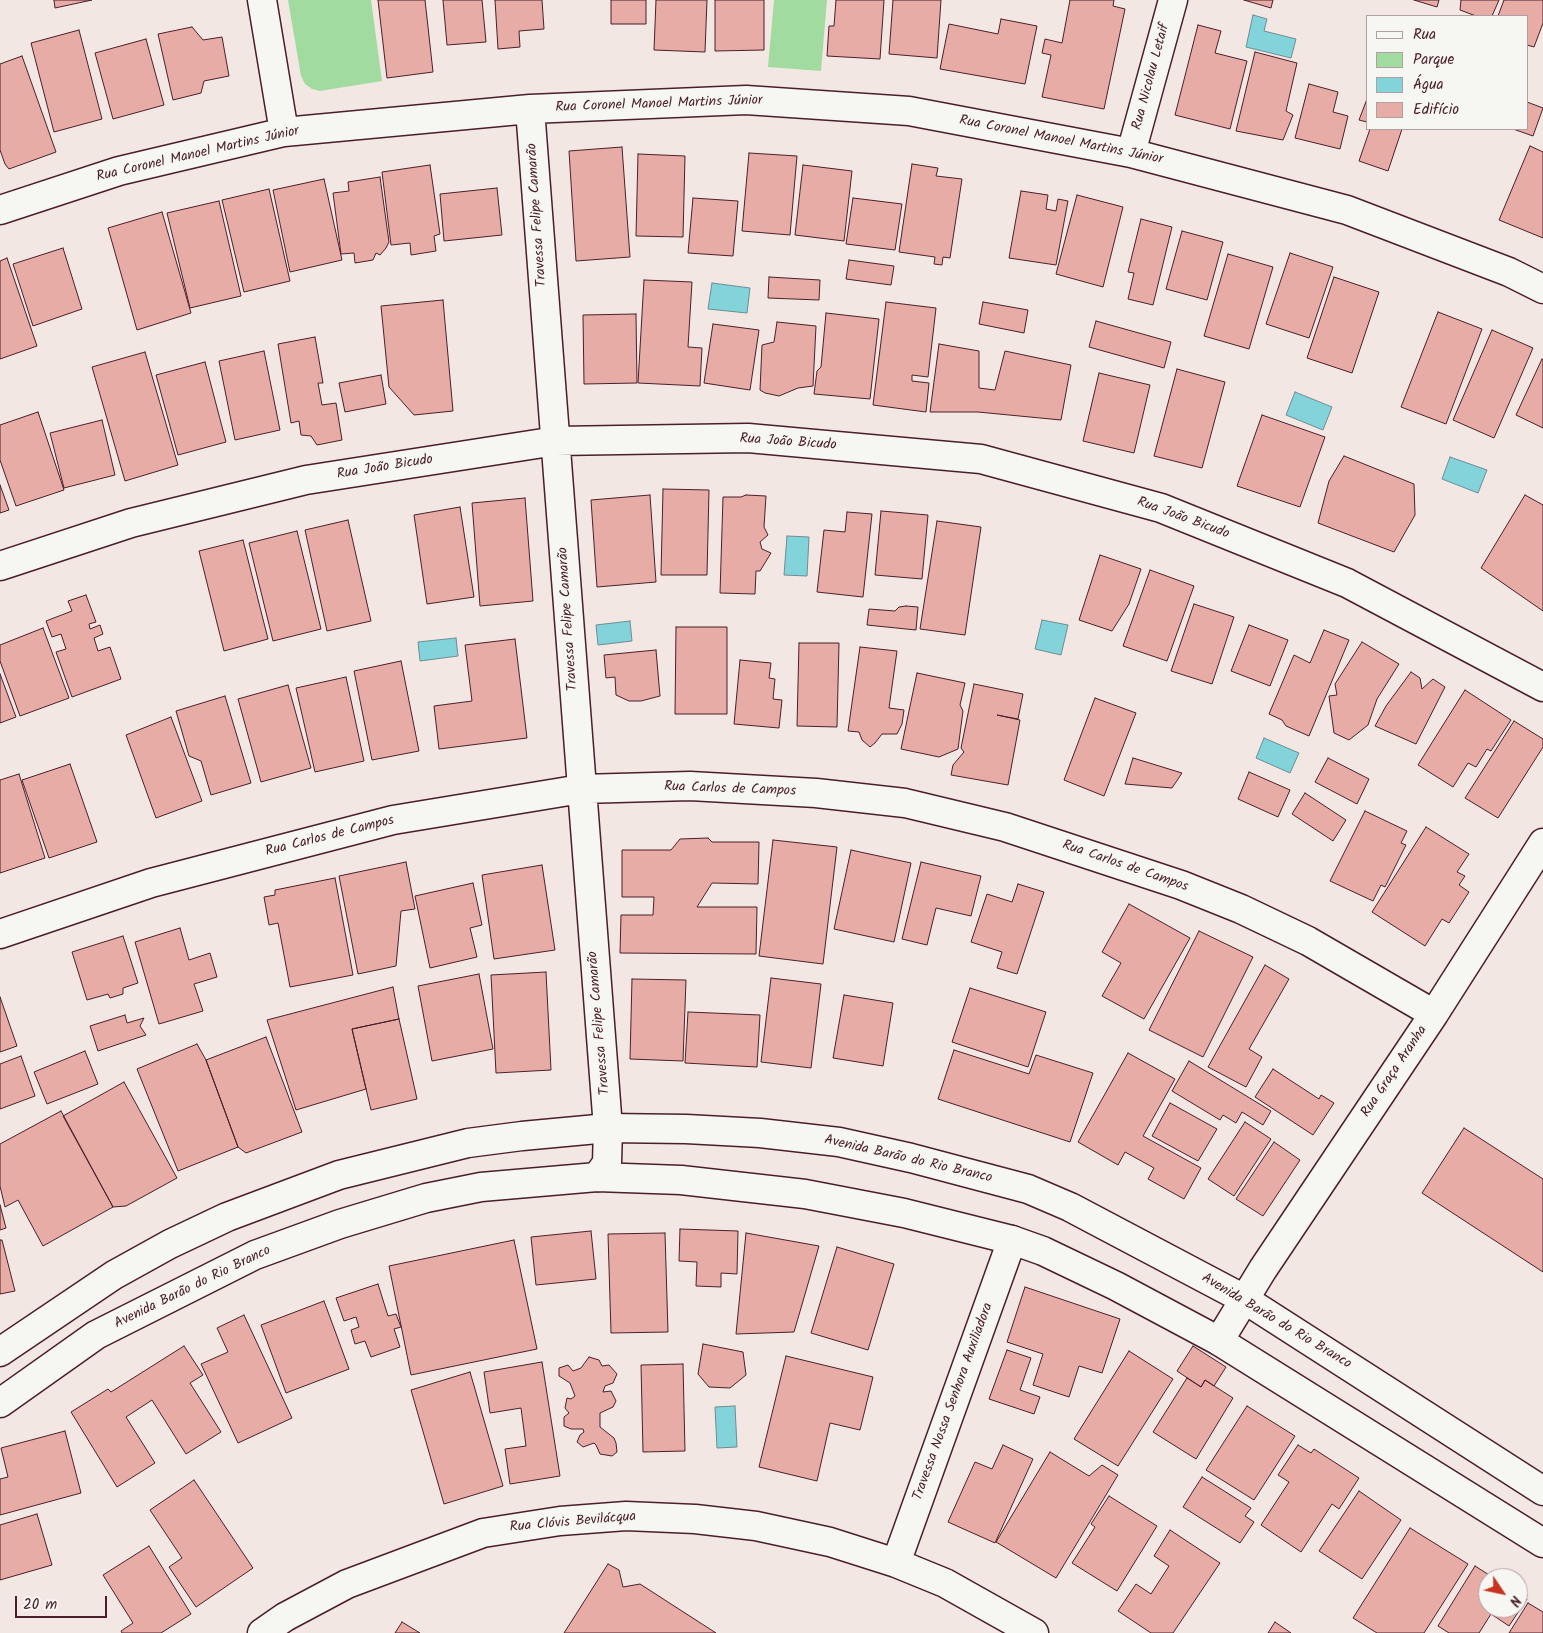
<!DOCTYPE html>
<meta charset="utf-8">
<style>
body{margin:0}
#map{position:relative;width:1543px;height:1633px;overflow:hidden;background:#f3e7e3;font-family:Kalam,sans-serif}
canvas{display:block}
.legend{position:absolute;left:1366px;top:15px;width:162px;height:115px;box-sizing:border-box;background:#f6f6f2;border:1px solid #b1a0a2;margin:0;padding:6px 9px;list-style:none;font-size:15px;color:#4a1f2b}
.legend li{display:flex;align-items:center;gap:10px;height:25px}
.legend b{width:25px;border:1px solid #b1a0a2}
.north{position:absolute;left:1478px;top:1568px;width:50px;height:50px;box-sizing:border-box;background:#f6f6f2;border:1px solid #b1a0a2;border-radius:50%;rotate:124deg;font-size:14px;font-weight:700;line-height:20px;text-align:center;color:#4a1f2b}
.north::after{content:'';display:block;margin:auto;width:18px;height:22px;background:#c8321e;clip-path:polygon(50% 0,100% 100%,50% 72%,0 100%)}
.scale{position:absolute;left:15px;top:1596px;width:92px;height:22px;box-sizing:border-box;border:2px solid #4a1f2b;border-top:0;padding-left:6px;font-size:15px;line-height:18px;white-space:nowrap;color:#4a1f2b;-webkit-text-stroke:4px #f6f6f2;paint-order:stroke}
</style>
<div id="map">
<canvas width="1543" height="1633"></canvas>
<ul class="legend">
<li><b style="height:6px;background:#f6f6f2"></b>Rua</li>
<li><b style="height:14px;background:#a1dba0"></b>Parque</li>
<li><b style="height:14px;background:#83d4da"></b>Água</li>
<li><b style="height:14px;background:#e6aca5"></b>Edifício</li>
</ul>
<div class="north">N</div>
<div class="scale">20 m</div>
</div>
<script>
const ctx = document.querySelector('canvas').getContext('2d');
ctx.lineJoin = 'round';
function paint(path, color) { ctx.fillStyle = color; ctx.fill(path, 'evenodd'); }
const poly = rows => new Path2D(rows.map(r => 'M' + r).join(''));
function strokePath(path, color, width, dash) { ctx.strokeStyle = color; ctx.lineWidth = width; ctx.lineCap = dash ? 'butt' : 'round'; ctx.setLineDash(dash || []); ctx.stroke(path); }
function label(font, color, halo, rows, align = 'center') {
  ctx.font = font + ' Kalam,sans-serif'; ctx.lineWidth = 4.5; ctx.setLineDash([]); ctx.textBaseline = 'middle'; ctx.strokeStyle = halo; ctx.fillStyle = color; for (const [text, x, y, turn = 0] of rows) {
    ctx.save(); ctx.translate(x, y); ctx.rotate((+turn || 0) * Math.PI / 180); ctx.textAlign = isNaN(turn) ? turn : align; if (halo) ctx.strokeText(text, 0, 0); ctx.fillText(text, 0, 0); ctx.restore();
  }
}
const green = poly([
 [288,0,371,0,382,81,320,91,312,89,305,84,301,76],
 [774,0,827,0,821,71,768,67]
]);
const water = poly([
 [1253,15,1267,19,1264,31,1296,39,1291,58,1246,47,1253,15],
 [712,283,750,288,747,313,708,309,712,283],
 [1295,392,1332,407,1323,430,1286,415,1295,392],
 [1450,457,1487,470,1478,493,1442,479,1450,457],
 [787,536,809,537,807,576,784,575,787,536],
 [1042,620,1068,625,1061,655,1035,649,1042,620],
 [630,621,632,641,598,645,596,625,630,621],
 [456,638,458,656,420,661,418,642,456,638],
 [1264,738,1299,753,1290,773,1256,758,1264,738],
 [735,1406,737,1447,717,1448,715,1407,735,1406]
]);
const building = poly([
 [54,0,92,0,55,8,54,0],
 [378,0,425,0,433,72,387,78,378,0],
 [443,0,482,0,486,42,447,45,443,0],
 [495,0,542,0,544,29,519,31,520,47,498,49,495,0],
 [611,0,646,0,646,24,611,24,611,0],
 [656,0,707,0,705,52,654,50,656,0],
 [715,0,764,0,764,50,715,51,715,0],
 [836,0,884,0,880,59,827,56,829,26,834,26,836,0],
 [893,0,941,0,937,58,889,54,893,0],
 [1070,0,1114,0,1113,6,1125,9,1104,109,1042,97,1051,55,1042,53,1045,39,1062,43,1070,0],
 [1244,0,1273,0,1271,8,1244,0],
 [1414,0,1439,0,1437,7,1414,0],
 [1461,0,1499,0,1492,16,1476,16,1460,10,1461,0],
 [1504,0,1543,0,1543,23,1534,47,1527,45,1527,16,1498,16,1504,0],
 [1001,19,1037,26,1025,84,940,69,949,24,998,34,1001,19],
 [1198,25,1221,31,1215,53,1247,61,1230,129,1175,115,1198,25],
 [192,27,203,40,222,37,229,76,204,81,201,93,173,100,158,34,192,27],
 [79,30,102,119,54,132,31,43,79,30],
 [146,39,164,105,113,119,95,53,146,39],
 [1255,52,1297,63,1286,111,1293,115,1283,140,1236,131,1255,52],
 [22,56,56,152,9,169,5,164,0,150,0,64,22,56],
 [1309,84,1338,92,1333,112,1348,116,1340,149,1295,138,1309,84],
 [1367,99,1367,122,1359,120,1367,99],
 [1527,102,1543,108,1533,136,1513,129,1527,129,1527,102],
 [1370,129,1402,129,1388,171,1359,161,1370,129],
 [1530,146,1543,152,1543,238,1499,220,1530,146],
 [622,147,630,257,576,261,569,151,622,147],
 [749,153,797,156,790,235,742,231,749,153],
 [638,154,685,156,683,237,636,236,638,154],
 [912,164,938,168,936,176,962,179,950,258,943,257,942,265,934,264,935,257,899,252,912,164],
 [430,165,440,234,434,236,436,251,411,255,410,243,391,245,382,172,430,165],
 [803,165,852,171,844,241,795,235,803,165],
 [380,177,389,242,386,248,380,255,376,253,373,260,355,263,354,253,341,254,333,193,349,191,348,182,380,177],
 [324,179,342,260,290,272,273,190,324,179],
 [497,188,502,235,444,241,440,194,497,188],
 [269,189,290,281,244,292,222,200,269,189],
 [1021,191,1048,195,1046,209,1056,211,1058,199,1068,201,1056,265,1009,258,1021,191],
 [1077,195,1123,207,1103,287,1056,274,1077,195],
 [693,198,738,201,733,256,688,253,693,198],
 [853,198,902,204,895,250,846,244,853,198],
 [219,201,241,296,190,308,167,213,219,201],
 [162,212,191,313,137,330,108,228,162,212],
 [1141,219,1172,227,1153,305,1128,299,1134,273,1128,272,1141,219],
 [1182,231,1223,242,1207,300,1166,289,1182,231],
 [63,248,82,309,33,326,13,264,63,248],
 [1290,253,1333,267,1309,338,1266,324,1290,253],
 [1228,254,1273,267,1249,349,1204,336,1228,254],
 [7,258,37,346,0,359,0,261,7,258],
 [849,260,894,266,891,285,846,279,849,260],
 [769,277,820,280,819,300,768,298,769,277],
 [1334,277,1379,292,1352,373,1307,358,1334,277],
 [644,280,692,282,688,347,702,348,700,386,638,383,644,280],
 [443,300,453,411,414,415,389,387,381,306,443,300],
 [886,302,936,308,928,377,912,375,912,381,929,383,926,412,873,405,886,302],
 [983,302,1028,310,1024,333,979,324,983,302],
 [1438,312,1482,329,1446,424,1401,407,1438,312],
 [826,313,879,319,870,399,814,394,817,371,821,367,826,313],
 [636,314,637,383,584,384,583,315,636,314],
 [1096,321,1171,342,1164,368,1089,347,1096,321],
 [777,322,816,326,813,386,798,388,779,396,765,393,760,390,762,345,774,342,777,322],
 [713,324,759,330,750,390,704,383,713,324],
 [1492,330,1533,348,1494,438,1453,420,1492,330],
 [315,337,323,383,318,383,322,405,336,403,342,440,317,445,311,436,301,435,299,421,291,423,278,344,315,337],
 [939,344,979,351,979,388,995,390,1005,351,1071,365,1061,420,978,412,930,412,939,344],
 [264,351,280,430,235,440,219,361,264,351],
 [145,352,178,465,125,481,92,367,145,352],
 [1542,359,1543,360,1543,428,1516,415,1542,359],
 [205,362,226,442,178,455,156,375,205,362],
 [1177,369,1225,382,1202,468,1154,456,1177,369],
 [1099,373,1150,385,1134,453,1083,441,1099,373],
 [381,375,386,404,345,412,339,383,381,375],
 [38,412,64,490,16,506,0,460,0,425,38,412],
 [1262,415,1325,437,1300,507,1237,486,1262,415],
 [102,420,115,475,64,488,50,433,102,420],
 [1344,456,1414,484,1415,515,1394,552,1318,523,1329,481,1344,456],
 [0,485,9,510,0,513,0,485],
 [663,489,709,490,707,575,661,575,663,489],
 [650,495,656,582,597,587,591,500,650,495],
 [746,495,766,496,764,527,768,535,760,542,762,549,771,553,760,571,756,571,755,594,720,593,723,497,741,497,746,495],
 [1525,495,1543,505,1543,611,1481,568,1525,495],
 [525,498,533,601,480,606,472,503,525,498],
 [460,507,474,597,427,604,414,515,460,507],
 [881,511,928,515,922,579,875,575,881,511],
 [847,512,872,514,863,597,817,592,824,530,845,532,847,512],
 [348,520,371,621,327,631,305,530,348,520],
 [937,521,981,527,965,635,920,629,937,521],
 [297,531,321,629,273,641,249,543,297,531],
 [243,540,268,639,224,651,199,551,243,540],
 [1100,555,1141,569,1129,604,1112,631,1079,620,1100,555],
 [1150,570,1194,586,1167,661,1123,646,1150,570],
 [86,595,96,622,89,624,90,629,100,625,103,634,94,638,98,651,110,647,121,679,72,697,56,652,66,649,61,634,52,637,46,621,72,611,68,601,86,595],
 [1194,604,1234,617,1212,684,1171,671,1194,604],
 [906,606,918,607,916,630,867,625,869,609,895,611,899,607,906,606],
 [1249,625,1288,640,1270,686,1231,671,1249,625],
 [676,627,727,627,727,714,675,714,676,627],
 [43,628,69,698,20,716,0,661,0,645,43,628],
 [1324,630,1349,640,1309,736,1286,726,1282,720,1269,714,1294,655,1310,663,1324,630],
 [515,639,527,738,439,749,434,706,472,701,465,645,515,639],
 [1362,642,1399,664,1377,699,1368,725,1349,740,1334,733,1329,696,1337,695,1335,684,1362,642],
 [799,643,839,643,837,727,797,726,799,643],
 [860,647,897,651,889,708,904,710,902,724,897,734,882,734,875,743,870,747,862,740,859,732,848,731,860,647],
 [656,650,660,696,641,701,629,701,616,695,615,677,606,678,604,655,656,650],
 [740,660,771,663,769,678,775,679,773,699,782,700,779,728,734,724,740,660],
 [401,661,419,751,372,760,354,671,401,661],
 [1411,672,1420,678,1422,689,1433,679,1445,687,1416,744,1375,726,1386,706,1411,672],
 [917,673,965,683,960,705,963,711,958,749,939,757,901,749,917,673],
 [0,674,16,717,0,723,0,674],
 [346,677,364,761,315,772,296,688,346,677],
 [974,684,1023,694,1018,719,997,715,1020,720,1008,785,951,775,953,765,964,752,961,748,974,684],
 [288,685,311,768,261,782,238,699,288,685],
 [1465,690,1511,720,1491,751,1487,749,1476,767,1468,763,1453,787,1418,765,1465,690],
 [225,696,251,783,211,795,201,761,189,756,176,711,225,696],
 [1095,698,1136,713,1104,796,1064,780,1095,698],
 [171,717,202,801,156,818,126,735,171,717],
 [1514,721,1543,739,1543,747,1498,818,1465,798,1514,721],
 [1133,758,1182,773,1172,788,1125,784,1133,758],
 [1328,758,1369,779,1357,804,1315,782,1328,758],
 [70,764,97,842,49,858,22,780,70,764],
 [1249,772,1290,790,1278,817,1238,799,1249,772],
 [19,774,45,858,0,873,0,780,19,774],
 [1305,793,1346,820,1333,841,1292,814,1305,793],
 [1365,811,1407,831,1401,843,1406,845,1385,887,1381,885,1373,901,1330,881,1365,811],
 [1426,827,1469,854,1457,872,1465,876,1459,885,1469,892,1449,923,1442,919,1425,946,1372,912,1426,827],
 [708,838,712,842,759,842,758,884,712,883,697,907,757,907,756,954,620,953,621,915,653,915,654,897,622,897,622,850,671,850,680,839,708,838],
 [773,840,837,847,823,964,759,956,773,840],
 [851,850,911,863,894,942,834,929,851,850],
 [406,862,415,909,401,911,396,966,358,974,339,876,406,862],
 [921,862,981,876,971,916,936,908,927,945,902,939,921,862],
 [542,865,555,950,494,959,482,875,542,865],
 [335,878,353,975,290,987,278,923,269,925,264,897,275,895,275,890,335,878],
 [473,883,482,925,470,928,477,957,430,968,415,896,473,883],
 [1018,884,1044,892,1017,974,997,968,1002,952,971,942,987,894,1012,902,1018,884],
 [1129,904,1190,938,1144,1019,1102,996,1121,963,1102,952,1129,904],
 [180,928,189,960,210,953,217,977,194,984,203,1011,159,1024,135,942,180,928],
 [1199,931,1253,957,1203,1057,1149,1030,1199,931],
 [123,936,138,983,123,988,123,994,110,998,108,994,87,1000,72,952,123,936],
 [1265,965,1289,979,1249,1049,1262,1057,1246,1087,1208,1067,1265,965],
 [546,972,551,1070,496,1073,491,975,546,972],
 [479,974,493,1049,432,1061,418,986,479,974],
 [771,978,821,984,811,1068,761,1062,771,978],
 [632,979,686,980,683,1061,630,1059,632,979],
 [393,987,399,1019,352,1029,366,1089,296,1110,267,1020,393,987],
 [970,988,1046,1012,1028,1067,952,1042,970,988],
 [844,995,893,1003,883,1066,833,1058,844,995],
 [0,997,17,1046,0,1052,0,997],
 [688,1012,760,1015,757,1067,685,1063,688,1012],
 [125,1015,127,1023,144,1018,140,1026,146,1035,98,1051,90,1026,125,1015],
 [399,1019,417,1099,371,1110,352,1029,399,1019],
 [266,1037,302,1132,246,1153,238,1147,206,1060,266,1037],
 [197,1044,206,1060,238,1147,178,1171,137,1069,197,1044],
 [954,1050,1029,1074,1036,1055,1093,1073,1070,1142,938,1099,954,1050],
 [85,1051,98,1084,47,1104,34,1072,85,1051],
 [1128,1053,1175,1079,1143,1136,1201,1168,1184,1199,1148,1179,1154,1168,1125,1152,1118,1165,1078,1142,1128,1053],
 [21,1056,35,1096,0,1109,0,1064,21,1056],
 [1189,1061,1271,1111,1263,1125,1242,1112,1236,1123,1223,1115,1220,1120,1172,1091,1189,1061],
 [1273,1069,1319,1099,1321,1095,1334,1103,1313,1135,1255,1097,1273,1069],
 [124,1082,177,1178,126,1206,113,1207,63,1116,124,1082],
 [1170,1103,1217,1129,1198,1161,1152,1136,1170,1103],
 [61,1111,113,1207,43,1246,18,1200,5,1207,0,1186,0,1144,61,1111],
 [1245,1122,1271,1139,1234,1196,1208,1179,1245,1122],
 [1464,1128,1543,1179,1543,1272,1422,1193,1464,1128],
 [1274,1142,1300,1160,1263,1216,1236,1199,1274,1142],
 [0,1205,6,1228,0,1230,0,1205],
 [680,1229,738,1231,737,1274,721,1273,721,1287,696,1286,697,1262,679,1261,680,1229],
 [591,1231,596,1279,536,1285,531,1237,591,1231],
 [665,1233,668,1332,611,1333,608,1234,665,1233],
 [746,1233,819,1246,794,1332,736,1334,746,1233],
 [0,1240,2,1240,15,1291,0,1294,0,1240],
 [514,1240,537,1349,411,1375,389,1266,514,1240],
 [837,1247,894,1264,868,1350,811,1333,837,1247],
 [378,1284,388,1316,396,1314,401,1327,394,1329,400,1347,371,1357,365,1341,355,1344,351,1330,359,1327,356,1317,344,1321,336,1298,378,1284],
 [1025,1287,1120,1319,1102,1373,1079,1366,1069,1397,1033,1385,1043,1354,1007,1342,1025,1287],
 [324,1301,349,1369,286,1393,261,1325,324,1301],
 [244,1315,292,1418,238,1443,201,1364,228,1352,217,1328,244,1315],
 [703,1344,743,1352,746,1375,730,1388,709,1387,698,1374,703,1344],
 [184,1346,203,1375,190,1383,221,1432,186,1454,152,1400,126,1417,155,1463,117,1487,71,1412,108,1389,111,1392,184,1346],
 [1193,1346,1226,1367,1214,1386,1205,1380,1201,1387,1177,1371,1193,1346],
 [1007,1350,1031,1358,1020,1390,1040,1397,1034,1414,989,1399,1007,1350],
 [1129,1351,1173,1379,1118,1466,1074,1439,1129,1351],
 [786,1356,873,1377,860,1430,830,1423,817,1481,759,1467,786,1356],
 [589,1357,599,1360,602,1366,609,1365,617,1374,613,1383,605,1386,603,1392,611,1391,616,1401,613,1407,600,1413,600,1427,614,1438,616,1443,617,1452,612,1456,600,1454,596,1445,594,1443,583,1447,577,1442,580,1435,584,1432,583,1429,571,1429,564,1426,564,1417,569,1413,565,1408,567,1398,571,1399,575,1396,570,1383,559,1376,559,1368,568,1365,573,1371,581,1368,589,1357],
 [542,1362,560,1476,510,1484,505,1449,526,1446,521,1408,490,1413,484,1372,542,1362],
 [683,1364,685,1451,643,1452,641,1365,683,1364],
 [470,1372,503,1486,444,1504,411,1390,470,1372],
 [1187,1378,1201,1387,1205,1380,1233,1398,1196,1459,1153,1432,1187,1378],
 [1247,1406,1295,1436,1254,1500,1206,1470,1247,1406],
 [65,1431,81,1493,0,1515,0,1479,8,1477,1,1448,65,1431],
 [1003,1445,1033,1459,995,1543,948,1522,975,1462,992,1469,1003,1445],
 [1298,1445,1311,1453,1314,1449,1359,1478,1339,1509,1332,1504,1301,1552,1261,1525,1289,1482,1278,1475,1298,1445],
 [1050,1452,1089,1476,1102,1465,1118,1475,1056,1578,996,1542,1050,1452],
 [1202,1477,1251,1508,1245,1516,1254,1522,1240,1543,1183,1507,1202,1477],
 [194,1480,253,1568,196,1607,169,1567,182,1558,150,1510,194,1480],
 [1359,1491,1401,1520,1362,1579,1319,1551,1359,1491],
 [1109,1496,1157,1526,1117,1591,1072,1563,1095,1527,1091,1524,1109,1496],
 [37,1514,52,1565,0,1580,0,1525,37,1514],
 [1410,1528,1468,1564,1424,1633,1377,1633,1353,1618,1410,1528],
 [1170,1530,1220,1563,1173,1633,1151,1633,1118,1611,1136,1584,1151,1594,1169,1566,1154,1556,1170,1530],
 [149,1546,191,1614,161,1633,122,1633,121,1631,133,1623,103,1575,149,1546],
 [608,1564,619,1570,623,1587,640,1584,716,1633,564,1633,608,1564],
 [1475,1566,1494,1578,1488,1578,1488,1608,1518,1608,1518,1593,1527,1599,1509,1626,1491,1614,1479,1633,1449,1633,1438,1626,1475,1566],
 [1528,1603,1543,1612,1543,1633,1509,1633,1528,1603],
 [402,1622,420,1633,395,1633,402,1622],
 [1275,1622,1291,1633,1268,1633,1275,1622]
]);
const street = poly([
 [262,0,284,132],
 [530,109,608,1128,607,1163,597,1177],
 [1131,153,1173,0],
 [0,210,119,171,284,132,530,109,746,100,909,111,1131,153,1347,210,1509,272,1543,289],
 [0,566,131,523,306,480,556,441,748,438,981,459,1161,508,1347,583,1543,687],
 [0,934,151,883,393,820,581,789,690,786,816,793,905,803,1005,827,1181,885,1241,909,1308,941,1434,1014],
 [1219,1341,1263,1269,1434,1014,1543,843],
 [896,1563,1012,1240],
 [262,1633,285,1617,347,1584,483,1533,560,1521,626,1516,695,1519,756,1526,830,1542,896,1563,945,1583,1034,1633]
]);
const secondary = poly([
 [0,1352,114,1275,170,1244,227,1217,339,1175,468,1143,522,1136,608,1128,686,1129,760,1133,839,1142,911,1158,1028,1189,1070,1207,1244,1299,1543,1491],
 [0,1403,96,1335,255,1255,340,1224,426,1198,481,1187,597,1177,681,1180,805,1194,904,1213,1012,1240,1043,1251,1116,1286,1219,1341,1543,1543]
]);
const streetNames = [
 ["Rua Nicolau Letaif",1152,77,-75],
 ["Rua Coronel Manoel Martins Júnior",659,105,-2],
 ["Rua Coronel Manoel Martins Júnior",1061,141,11],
 ["Rua Coronel Manoel Martins Júnior",198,155,-13],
 ["Travessa Felipe Camarão",538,215,-94],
 ["Rua João Bicudo",788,443,4],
 ["Rua João Bicudo",385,468,-9],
 ["Rua João Bicudo",1183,519,20],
 ["Travessa Felipe Camarão",569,619,-94],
 ["Rua Carlos de Campos",730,790,2],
 ["Rua Carlos de Campos",330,837,-14],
 ["Rua Carlos de Campos",1125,867,19],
 ["Travessa Felipe Camarão",600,1023,-95],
 ["Rua Graça Aranha",1395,1072,-56],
 ["Avenida Barão do Rio Branco",908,1160,13],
 ["Avenida Barão do Rio Branco",193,1288,-26],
 ["Avenida Barão do Rio Branco",1276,1322,31],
 ["Travessa Nossa Senhora Auxiliadora",954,1402,-70],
 ["Rua Clóvis Bevilácqua",573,1523,-5]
];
paint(green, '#a1dba0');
paint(water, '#83d4da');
strokePath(water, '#6c8c94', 1);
paint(building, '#e6aca5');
strokePath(building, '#4a1f2b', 1);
strokePath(street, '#4a1f2b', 31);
strokePath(secondary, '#4a1f2b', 31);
strokePath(street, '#f6f6f2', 28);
strokePath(secondary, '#f6f6f2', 28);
label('14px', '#4a1f2b', '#f6f6f2', streetNames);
</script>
